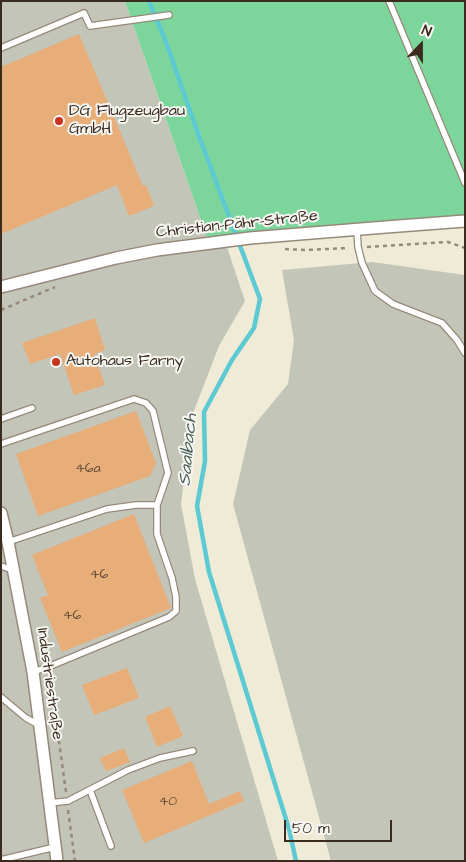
<!DOCTYPE html>
<meta charset="utf-8">
<style>
body{margin:0}
#map{position:relative;width:466px;height:862px;overflow:hidden;background:#efebd7;font-family:"Architects Daughter",sans-serif}
canvas{display:block}
.frame{position:absolute;inset:0;border:2px solid #3b2a1e;pointer-events:none}
.north{position:absolute;left:396px;top:20px;width:50px;height:50px;-webkit-text-stroke:4px #f6f6f2;paint-order:stroke;rotate:22deg;font-size:14px;font-weight:700;line-height:20px;text-align:center;color:#3b2a1e}
.north::after{content:'';display:block;margin:auto;width:18px;height:22px;background:#3b2a1e;clip-path:polygon(50% 0,100% 100%,50% 72%,0 100%)}
.scale{position:absolute;left:284px;top:820px;width:108px;height:22px;box-sizing:border-box;border:2px solid #3b2a1e;border-top:0;padding-left:6px;font-size:15px;line-height:18px;white-space:nowrap;color:#3b2a1e;-webkit-text-stroke:4px #f6f6f2;paint-order:stroke}
</style>
<div id="map">
<canvas width="466" height="862"></canvas>
<div class="frame"></div>
<div class="north">N</div>
<div class="scale">50 m</div>
</div>
<script>
const ctx = document.querySelector('canvas').getContext('2d');
ctx.lineJoin = 'round';
function paint(path, color) { ctx.fillStyle = color; ctx.fill(path, 'evenodd'); }
const poly = rows => new Path2D(rows.map(r => 'M' + r).join(''));
function strokePath(path, color, width, dash) { ctx.strokeStyle = color; ctx.lineWidth = width; ctx.lineCap = dash ? 'butt' : 'round'; ctx.setLineDash(dash || []); ctx.stroke(path); }
function label(font, color, halo, rows, align = 'center') {
  ctx.font = font + ' "Architects Daughter",sans-serif'; ctx.lineWidth = 4; ctx.setLineDash([]); ctx.textBaseline = 'middle'; ctx.strokeStyle = halo; ctx.fillStyle = color; for (const [text, x, y, turn = 0] of rows) {
    ctx.save(); ctx.translate(x, y); ctx.rotate((+turn || 0) * Math.PI / 180); ctx.textAlign = isNaN(turn) ? turn : align; if (halo) ctx.strokeText(text, 0, 0); ctx.fillText(text, 0, 0); ctx.restore();
  }
}
const industrial = poly([
 [1,1,125,1,209,243,225,241,245,301,219,346,192,416,181,504,195,579,278,861,1,861],
 [372,262,465,275,465,861,331,861,233,504,250,430,288,384,294,340,282,270]
]);
const green = poly([
 [125,1,465,1,465,218,209,243]
]);
const stream = poly([
 [149,1,166,42,200,139,260,299,254,328,232,360,204,412,205,461,197,506,209,572,289,829,296,861]
]);
const building = poly([
 [79,34,143,186,146,185,154,206,129,216,117,185,1,234,1,67],
 [95,318,105,350,94,354,105,385,74,395,60,354,30,364,22,343],
 [136,411,156,463,150,476,38,516,16,454],
 [134,514,171,608,62,652,40,598,48,595,32,555],
 [127,668,139,698,94,715,82,685],
 [170,706,183,736,157,747,145,717],
 [124,748,130,762,106,771,100,758],
 [192,761,209,804,240,791,244,801,144,843,122,790]
]);
const path = poly([
 [367,247,448,242,465,248],
 [285,249,305,250,349,248],
 [1,310,55,287],
 [50,677,66,792],
 [68,810,75,861]
]);
const lane = poly([
 [389,1,465,183],
 [1,48,84,13,90,26,169,15],
 [357,229,358,247,362,263,375,291,393,304,442,323,457,340,465,353],
 [1,419,32,408],
 [1,444,134,399,146,403,153,411,168,473,157,505],
 [8,542,107,509,136,505,157,505,157,534,172,578,176,597,176,611,169,617,48,667,33,672],
 [1,566,13,570],
 [1,697,26,718,39,725],
 [90,790,111,846],
 [49,803,68,801,128,770,160,758,193,751],
 [1,860,55,847]
]);
const street = poly([
 [1,287,116,258,157,250,250,238,386,227,465,221],
 [1,513,8,542,33,672,57,861]
]);
const markers = [
 [59,121,5,"#c8321e"],
 [56,362,5,"#c8321e"]
];
const numberNames = [
 ["46a",88,469],
 ["46",99,575],
 ["46",72,616],
 ["40",168,802]
];
const poiNames = [
 ["DG Flugzeugbau",69,112],
 ["GmbH",69,130],
 ["Autohaus Farny",66,362]
];
const streetNames = [
 ["Christian-Pähr-Straße",237,225,-6],
 ["Industriestraße",49,684,82]
];
const waterNames = [
 ["Saalbach",189,450,-85]
];
paint(industrial, '#c4c5b9');
paint(green, '#7cd69c');
strokePath(stream, '#5cc9d3', 4.5);
paint(building, '#e7ae79');
strokePath(lane, '#958a7a', 8);
strokePath(street, '#958a7a', 14);
strokePath(path, '#958a7a', 2.5, [4, 4]);
strokePath(lane, '#fff', 5.5);
strokePath(street, '#fff', 11);
for (const [x, y, r, color] of markers) { const dot = new Path2D(); dot.arc(x, y, r, 0, 2 * Math.PI); ctx.fillStyle = color; ctx.fill(dot); strokePath(dot, '#f6f6f2', 2); }
label('14px', '#664b35', null, numberNames);
label('16px', '#3b2a1e', '#f6f6f2', poiNames, 'left');
label('16px', '#3b2a1e', '#f6f6f2', streetNames);
label('italic 18px', '#455a54', '#f6f6f2', waterNames);
</script>
